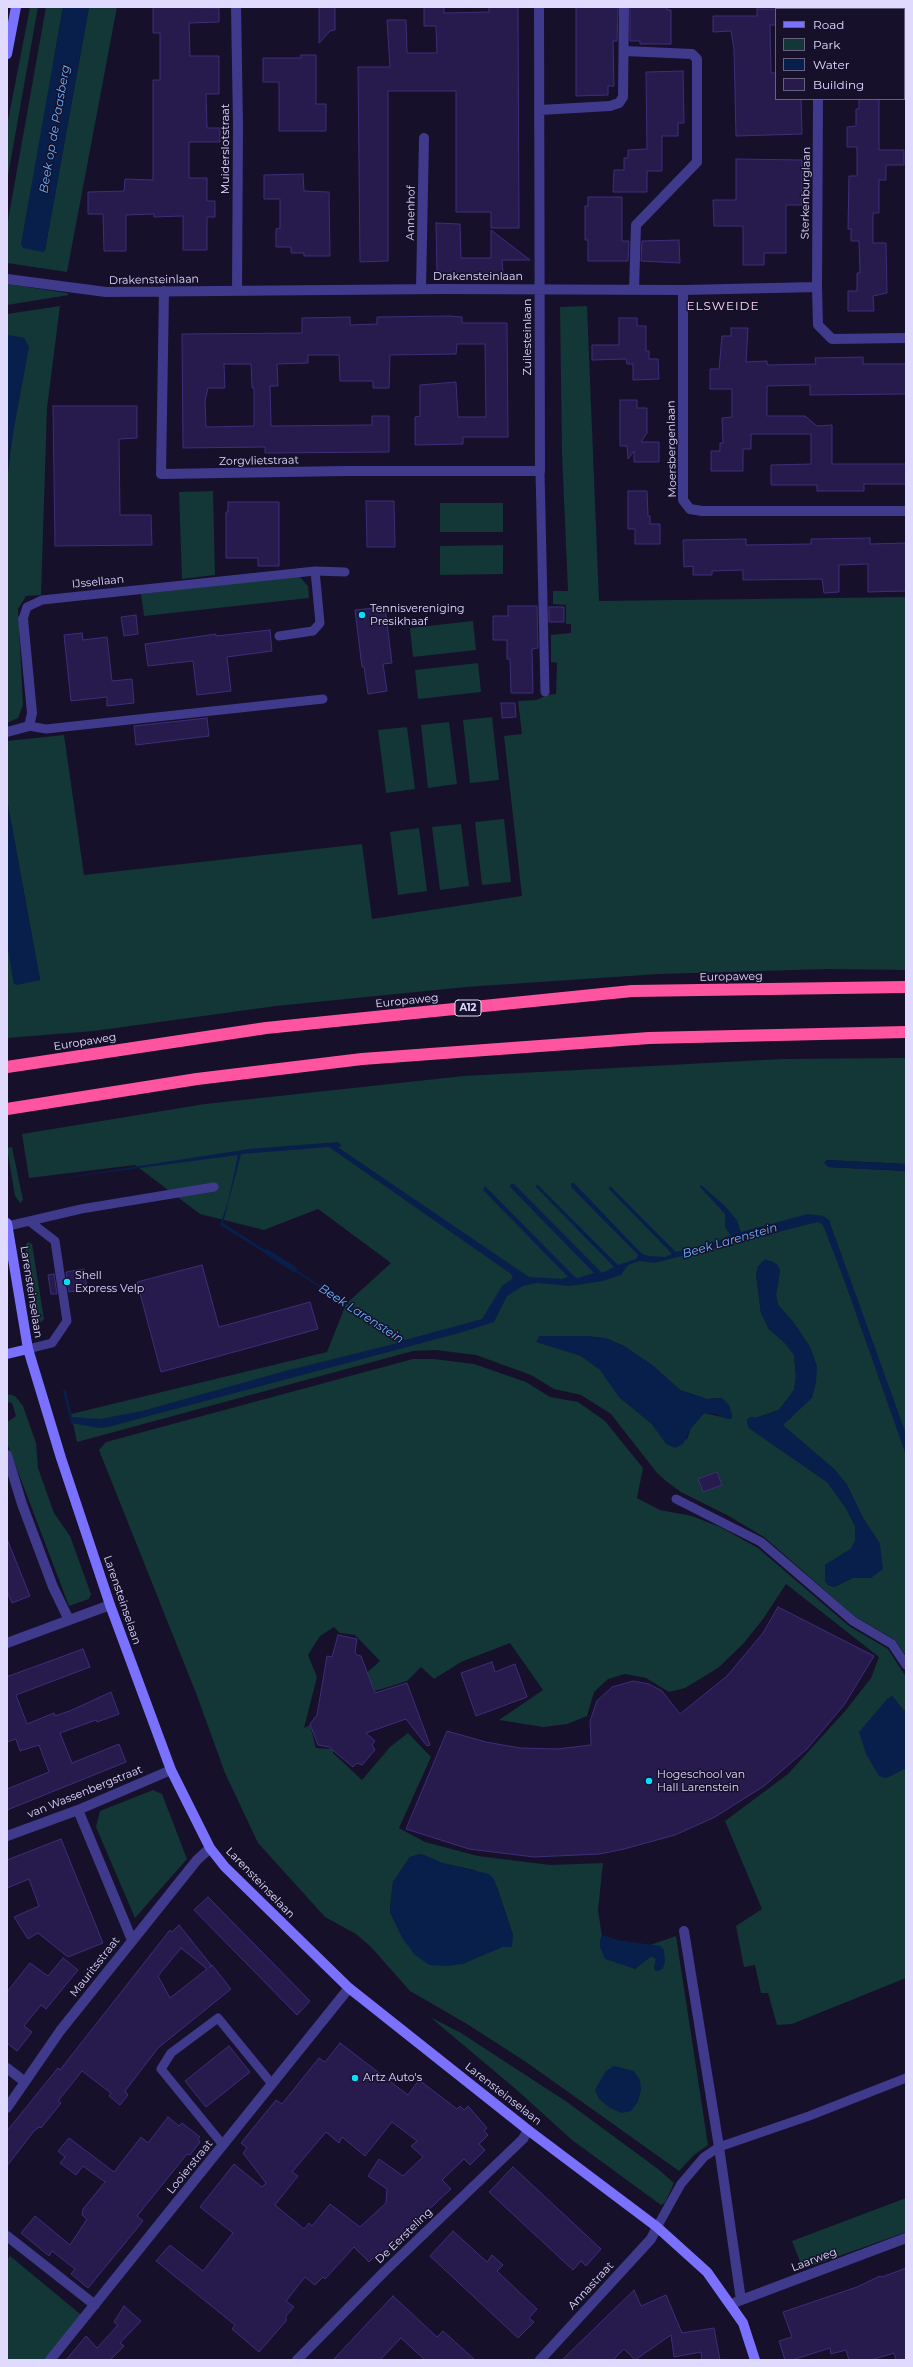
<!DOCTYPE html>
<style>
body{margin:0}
#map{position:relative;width:913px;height:2367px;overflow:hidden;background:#16102b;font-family:Montserrat,sans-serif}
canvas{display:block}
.frame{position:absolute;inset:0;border:8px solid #e0daff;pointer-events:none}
.legend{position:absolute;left:775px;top:8px;width:130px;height:92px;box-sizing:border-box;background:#16102b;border:1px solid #676180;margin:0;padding:5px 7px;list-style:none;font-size:12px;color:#e0daff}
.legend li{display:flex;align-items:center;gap:8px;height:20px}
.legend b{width:20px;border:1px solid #676180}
</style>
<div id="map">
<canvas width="913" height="2367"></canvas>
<div class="frame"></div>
<ul class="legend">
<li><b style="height:5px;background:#7a71ff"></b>Road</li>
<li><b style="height:11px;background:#133636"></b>Park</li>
<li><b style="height:11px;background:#091f4b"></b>Water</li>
<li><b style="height:11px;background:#271b4d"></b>Building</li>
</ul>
</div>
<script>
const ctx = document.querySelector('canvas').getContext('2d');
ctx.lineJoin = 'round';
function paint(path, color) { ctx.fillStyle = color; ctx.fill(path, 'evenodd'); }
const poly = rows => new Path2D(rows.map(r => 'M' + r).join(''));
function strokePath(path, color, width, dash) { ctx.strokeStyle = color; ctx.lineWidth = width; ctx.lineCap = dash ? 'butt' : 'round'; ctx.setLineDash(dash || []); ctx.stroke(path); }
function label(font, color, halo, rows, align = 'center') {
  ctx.font = font + ' Montserrat,sans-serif'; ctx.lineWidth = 3; ctx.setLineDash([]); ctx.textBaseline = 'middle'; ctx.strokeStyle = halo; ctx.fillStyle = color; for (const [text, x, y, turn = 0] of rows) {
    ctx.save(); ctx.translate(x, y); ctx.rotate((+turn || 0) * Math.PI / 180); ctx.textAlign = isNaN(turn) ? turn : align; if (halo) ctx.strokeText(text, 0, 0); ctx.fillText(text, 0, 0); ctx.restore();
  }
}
const green = poly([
 [30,7,38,7,7,181,7,126],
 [46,7,63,7,54,58,43,252,45,250,89,7,117,7,67,272,7,263,7,226],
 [7,284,67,293,69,295,7,305],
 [60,306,47,408,41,595,26,596,18,609,23,705,18,718,7,723,7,481,24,338,7,337,7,314],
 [587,306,599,601,906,597,906,970,829,969,659,974,466,987,276,1006,94,1031,7,1038,7,941,14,984,40,980,7,800,7,741,64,735,84,875,362,844,372,919,522,896,504,736,522,734,518,701,537,700,547,695,556,694,557,663,551,662,551,635,571,633,571,624,566,624,566,605,553,604,553,591,568,591,562,454,560,307],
 [213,491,215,575,182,579,179,492],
 [440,503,503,503,503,532,440,532],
 [503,545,503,574,440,575,440,546],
 [299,576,308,586,309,598,144,616,141,594],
 [473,621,476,650,413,657,410,628],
 [478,663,481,692,418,699,415,670],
 [492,717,499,780,470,783,463,720],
 [449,722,457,784,428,788,421,725],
 [407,727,415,789,386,793,378,730],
 [504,819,511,882,482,885,475,822],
 [461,824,469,886,440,890,432,827],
 [419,828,427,891,398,895,390,832],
 [906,1058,906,1164,826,1160,828,1167,906,1171,906,1656,895,1640,854,1616,764,1537,727,1515,681,1492,666,1481,657,1473,611,1414,581,1395,554,1389,531,1375,476,1355,436,1350,413,1351,77,1442,71,1414,327,1352,346,1304,391,1263,318,1209,264,1230,200,1214,135,1165,29,1178,22,1134,205,1104,464,1076,782,1059],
 [772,1261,780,1270,776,1295,778,1305,794,1323,810,1347,817,1367,791,1418,783,1424,785,1428,834,1469,847,1485,863,1518,880,1544,871,1578,853,1578,834,1587,828,1585,825,1581,825,1565,851,1549,855,1541,855,1526,846,1508,827,1482,749,1428,751,1417,755,1418,779,1410,794,1390,796,1376,794,1355,785,1343,769,1329,761,1313,756,1274],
 [539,1336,584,1336,605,1338,624,1346,652,1365,680,1390,707,1399,722,1398,732,1414,731,1419,704,1413,691,1428,687,1439,666,1443,652,1424,619,1397,601,1370,581,1356,560,1348],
 [12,1147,23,1200,20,1203,15,1196,7,1148],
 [28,1242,32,1244,44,1319,41,1322,38,1321,31,1272,24,1247],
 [413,1359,434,1359,474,1364,526,1382,550,1397,578,1402,605,1421,643,1468,637,1498,660,1510,692,1516,720,1527,758,1548,849,1626,888,1649,906,1677,906,1713,892,1696,886,1778,906,1768,906,1978,792,2024,777,2025,768,1993,761,1993,755,1965,744,1967,736,1926,762,1909,725,1821,788,1774,846,1710,871,1678,879,1657,786,1584,763,1619,743,1644,718,1668,685,1688,669,1692,646,1678,625,1674,608,1679,594,1692,587,1716,567,1724,543,1727,499,1720,543,1690,510,1643,461,1662,434,1679,421,1667,407,1681,375,1691,372,1684,362,1677,380,1661,355,1635,340,1633,334,1627,320,1636,308,1655,317,1677,304,1728,310,1725,316,1748,333,1749,333,1753,362,1780,390,1747,408,1733,431,1757,399,1828,425,1842,478,1856,550,1865,603,1863,598,1910,602,1936,600,1941,635,1969,651,1956,656,1959,654,1969,658,1971,663,1968,660,1946,650,1945,676,1936,708,2145,694,2155,679,2171,526,2062,467,2024,410,1991,371,1947,356,1934,325,1917,258,1843,225,1773,196,1693,99,1450,106,1442],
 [421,1854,442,1863,474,1870,497,1887,513,1935,502,1947,462,1964,403,1939,390,1912,393,1882,410,1857],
 [7,1394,15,1396,23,1406,36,1443,38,1468,54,1513,70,1536,91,1594,89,1599,69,1606,7,1443,7,1422,16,1416,12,1403,7,1402],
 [153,1790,162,1794,187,1859,135,1918,96,1827,100,1811],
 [430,2017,461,2033,567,2102,658,2169,674,2183,665,2203,661,2205,572,2140,518,2091],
 [906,2198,906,2232,803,2269,792,2241],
 [10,2256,85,2318,51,2360,7,2360,7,2260]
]);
const water = poly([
 [63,7,89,7,45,250,43,252,23,248,21,244],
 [9,335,24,338,29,347,10,450,7,481,7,337],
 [7,800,40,980,17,985,14,984,7,941],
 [338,1142,342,1146,338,1147,345,1152,529,1277,561,1279,568,1277,483,1190,485,1186,575,1277,578,1278,594,1273,510,1187,511,1184,514,1184,602,1273,614,1267,536,1187,537,1184,618,1265,636,1259,638,1255,571,1187,571,1183,574,1183,642,1254,649,1256,665,1257,672,1254,609,1189,610,1186,676,1252,716,1242,730,1235,725,1227,725,1214,700,1187,701,1185,725,1206,737,1220,741,1232,808,1214,823,1216,829,1220,906,1434,906,1455,843,1277,823,1225,818,1222,654,1263,639,1261,628,1265,621,1275,603,1281,570,1286,537,1283,523,1286,507,1296,494,1322,463,1332,108,1427,99,1428,71,1423,63,1391,64,1390,66,1390,72,1417,100,1419,142,1411,285,1371,402,1342,344,1302,220,1225,228,1202,238,1155,49,1180,249,1149],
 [329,1147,511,1274,513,1278,502,1286,482,1319,405,1340,223,1223,241,1154],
 [826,1160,906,1164,906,1171,828,1167,824,1163],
 [765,1259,777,1264,780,1270,776,1295,778,1305,794,1323,810,1347,817,1367,816,1383,812,1398,783,1425,834,1469,847,1485,863,1518,880,1544,883,1569,871,1578,853,1578,834,1587,828,1585,825,1581,825,1565,851,1549,855,1541,855,1526,846,1508,827,1482,749,1428,747,1423,747,1419,751,1417,756,1418,779,1410,794,1390,796,1376,794,1355,785,1343,769,1329,761,1313,756,1274,758,1266],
 [539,1336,584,1336,605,1338,624,1346,652,1365,680,1390,707,1399,722,1398,729,1405,732,1414,731,1419,724,1418,716,1414,704,1413,691,1428,683,1444,675,1448,666,1444,652,1424,619,1397,600,1370,581,1356,536,1342],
 [892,1696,906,1713,906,1768,886,1778,879,1776,866,1754,859,1732,887,1699],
 [421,1854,442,1863,489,1874,494,1879,513,1935,512,1947,502,1947,462,1964,447,1966,429,1965,414,1954,403,1939,390,1912,391,1897,393,1882,410,1857],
 [604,1935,617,1940,660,1946,664,1950,665,1962,663,1968,658,1971,654,1970,656,1959,651,1956,635,1969,605,1959,600,1947,600,1941],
 [614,2066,634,2071,640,2080,641,2090,638,2102,631,2111,622,2113,610,2108,599,2099,595,2090,606,2071]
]);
const stream = poly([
 [267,1252,294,1269]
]);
const building = poly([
 [153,7,219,8,219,22,189,23,190,56,219,56,219,94,206,94,207,128,220,128,220,142,189,142,189,178,207,178,207,201,215,201,215,217,207,217,207,250,183,250,183,216,154,217,154,214,126,215,126,251,104,251,103,214,88,214,88,192,124,191,125,179,153,180,153,80,160,80,160,33,153,33,153,7],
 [319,7,335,7,335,30,330,31,319,43,319,7],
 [424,7,444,7,444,13,489,12,489,7,518,7,519,228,491,228,491,212,456,212,456,91,388,91,388,261,360,262,358,67,390,67,387,20,406,20,407,53,437,53,436,26,424,26,424,7],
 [576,7,618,7,617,41,613,41,614,86,608,86,608,95,576,96,576,7],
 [630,7,667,7,667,10,671,10,671,44,640,44,640,41,630,41,630,7],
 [757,9,776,9,776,25,770,25,771,73,776,73,776,99,801,99,802,134,736,136,734,49,731,31,713,32,713,16,757,16,757,9],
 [301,55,316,55,316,104,326,104,326,131,279,131,279,82,263,82,263,58,301,58,301,55],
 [683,71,684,123,678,123,678,136,662,136,662,171,647,171,647,192,613,192,614,170,624,170,624,158,628,158,628,150,647,149,646,72,683,71],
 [859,99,879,99,879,150,904,150,904,165,886,165,886,180,879,180,879,213,873,213,873,243,886,243,887,293,873,296,874,311,848,311,848,291,857,291,857,273,860,273,859,241,851,241,851,229,848,229,849,176,857,176,857,147,847,147,847,127,856,126,856,109,859,109,859,99],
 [736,159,802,160,802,205,786,205,786,253,764,253,764,265,743,265,743,226,714,226,713,200,736,200,736,159],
 [303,174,304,191,329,192,330,256,304,256,304,253,291,253,291,247,276,247,276,229,280,228,280,199,264,199,264,175,303,174],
 [588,197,622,197,622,241,629,241,628,261,588,261,588,240,585,240,585,206,588,206,588,197],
 [436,223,460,224,461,258,491,258,491,230,530,260,502,260,503,274,437,274,436,223],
 [679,240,680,263,641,261,642,241,679,240],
 [449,316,462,317,462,323,507,323,508,437,463,437,463,444,415,445,415,417,420,416,420,385,456,382,458,417,486,417,485,344,457,344,456,354,390,355,389,388,373,388,373,381,340,381,339,355,308,355,308,363,277,364,278,386,270,386,271,426,372,425,372,416,389,416,389,452,265,453,265,447,183,448,182,334,302,333,302,318,350,317,350,325,377,324,377,317,449,316],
 [224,364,251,364,252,388,254,388,254,426,206,427,205,401,208,388,225,388,224,364],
 [619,318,637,318,637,326,646,326,646,351,649,351,649,359,658,359,659,379,633,380,633,364,627,364,626,359,592,360,592,345,619,345,619,318],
 [731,328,748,328,746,362,767,361,767,365,816,364,815,358,863,357,863,364,906,364,906,394,810,395,810,385,767,386,767,416,805,416,817,426,832,425,832,464,906,464,906,484,864,484,864,491,817,491,817,485,771,485,771,465,811,464,811,434,751,434,751,449,743,449,743,471,711,471,711,451,720,451,720,443,723,443,722,418,732,417,732,389,710,389,710,369,719,369,722,336,731,336,731,328],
 [620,400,637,400,637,408,647,408,647,433,641,442,659,442,659,462,634,462,634,451,628,459,627,446,620,446,620,400],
 [53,406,137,406,137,438,119,439,120,515,151,515,152,545,55,546,53,406],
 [628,491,647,491,648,516,650,516,650,524,660,524,660,544,635,544,635,529,628,529,628,491],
 [366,501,394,501,395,547,367,547,366,501],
 [228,502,279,502,279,566,258,566,258,558,226,558,226,512,228,512,228,502],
 [870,538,870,544,906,543,906,591,868,592,868,564,839,565,839,592,824,593,822,579,743,580,743,570,712,571,712,575,693,575,693,566,684,567,683,540,746,539,746,545,811,544,811,539,870,538],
 [508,606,537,606,538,648,532,649,533,693,511,693,510,659,507,659,507,640,493,640,493,616,508,616,508,606],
 [385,607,392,663,383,664,387,691,368,694,364,667,362,667,355,610,385,607],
 [549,607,564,607,564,622,549,622,549,607],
 [136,615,138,634,124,636,121,617,136,615],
 [270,630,272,651,227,657,231,691,197,695,193,661,148,666,145,644,216,634,216,636,270,630],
 [82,633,83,640,107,637,112,681,132,679,134,703,107,706,107,697,71,701,64,635,82,633],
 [501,703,515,703,516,717,502,718,501,703],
 [207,718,209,736,136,745,134,726,207,718],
 [202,1265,219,1327,310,1302,318,1329,161,1372,137,1282,202,1265],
 [84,1269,87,1289,69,1292,66,1272,84,1269],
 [54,1274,57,1294,51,1294,48,1275,54,1274],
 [717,1472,722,1485,703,1492,698,1479,717,1472],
 [7,1539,30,1596,12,1603,7,1591,7,1539],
 [778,1607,874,1656,844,1705,807,1749,764,1786,715,1817,675,1835,624,1849,600,1854,534,1857,469,1849,406,1829,447,1731,486,1742,520,1748,557,1749,591,1745,590,1721,597,1701,612,1687,633,1681,649,1684,662,1691,680,1714,727,1676,763,1633,778,1607],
 [338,1635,357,1639,355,1652,357,1655,361,1656,375,1693,407,1683,430,1745,427,1746,406,1719,366,1733,375,1741,372,1745,375,1750,362,1765,357,1763,353,1767,329,1747,318,1745,310,1724,317,1715,327,1656,332,1657,338,1635],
 [83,1649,90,1667,16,1695,27,1724,54,1713,55,1716,72,1710,111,1692,119,1714,97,1722,96,1720,60,1733,72,1763,119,1744,126,1762,7,1810,7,1789,49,1772,39,1745,20,1751,16,1739,7,1742,7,1675,9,1676,83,1649],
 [492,1662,495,1672,515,1664,527,1697,476,1716,461,1673,492,1662],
 [61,1839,103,1943,68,1957,38,1933,28,1939,14,1917,39,1906,29,1879,7,1888,7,1860,61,1839],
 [208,1897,310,2001,297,2015,194,1910,208,1897],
 [179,1925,211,1965,209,1968,212,1965,231,1989,158,2048,125,2091,128,2095,120,2105,109,2096,111,2093,82,2071,58,2101,61,2103,41,2128,39,2127,34,2131,7,2166,7,2131,58,2068,60,2070,170,1930,172,1932,179,1925],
 [181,1948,207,1969,170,1998,158,1976,181,1948],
 [63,1958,78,1970,46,2009,41,2005,24,2026,32,2032,17,2051,7,2043,7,1992,30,1963,48,1976,63,1958],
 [340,2043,408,2095,419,2080,457,2109,460,2106,464,2110,468,2106,487,2128,484,2131,488,2135,479,2144,485,2150,470,2165,464,2159,442,2180,451,2189,378,2257,376,2255,369,2262,354,2247,325,2279,323,2277,315,2285,305,2277,286,2301,294,2307,286,2316,286,2321,259,2352,232,2329,235,2325,156,2261,170,2245,203,2271,233,2233,200,2207,234,2164,262,2187,266,2183,243,2153,247,2148,241,2143,276,2100,282,2104,319,2058,325,2062,340,2043],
 [392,2122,417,2141,411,2146,423,2157,403,2176,379,2159,368,2176,387,2189,386,2203,360,2227,330,2204,312,2226,309,2223,304,2229,275,2205,298,2176,292,2172,326,2132,339,2143,342,2137,365,2156,392,2122],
 [229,2046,250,2072,206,2107,185,2081,229,2046],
 [168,2117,179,2126,182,2123,200,2137,198,2139,200,2142,190,2155,187,2154,137,2216,143,2221,88,2288,71,2274,75,2269,52,2251,49,2256,21,2233,35,2216,70,2245,87,2219,82,2215,83,2209,105,2182,83,2166,76,2175,60,2163,65,2157,58,2151,69,2138,114,2172,141,2137,148,2143,168,2117],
 [513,2167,601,2249,586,2266,581,2261,573,2270,489,2192,513,2167],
 [453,2231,487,2262,492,2255,503,2265,497,2271,537,2309,529,2318,534,2322,518,2338,430,2256,453,2231],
 [906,2268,906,2360,896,2360,894,2353,871,2360,849,2360,846,2350,831,2354,830,2348,792,2360,785,2360,779,2341,792,2337,783,2312,857,2287,880,2276,882,2277,906,2268],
 [634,2290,641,2306,666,2295,682,2333,714,2328,720,2360,702,2360,701,2352,674,2357,671,2335,635,2360,624,2349,613,2360,562,2360,634,2290],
 [393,2296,437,2337,443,2331,475,2360,425,2360,401,2338,380,2360,333,2360,393,2296],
 [124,2306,141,2321,120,2343,124,2346,110,2360,66,2360,86,2336,97,2348,118,2325,114,2322,124,2306]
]);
const lane = poly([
 [540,471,545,692],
 [23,619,27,607,42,600,315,571,345,572],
 [279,636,313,631,320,623,315,571],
 [29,726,46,729,323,699],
 [8,1226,81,1209,214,1187],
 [28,1349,52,1343,67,1321,55,1241,29,1221],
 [676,1499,761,1542,853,1621,892,1644,906,1665],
 [223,2145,161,2069,171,2053,218,2018,272,2084],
 [657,2227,681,2184,704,2157,719,2147,809,2116,906,2078]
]);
const street = poly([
 [236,7,238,125,237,291],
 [818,7,818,9],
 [625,51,692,54,697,59,697,162,636,225,634,290],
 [540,110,610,106,619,103,623,97,624,7],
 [7,279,106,292,442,289,683,290,817,287,818,325,832,339,906,338],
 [817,287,818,99],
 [421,289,424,138],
 [683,290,683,500,690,509,702,511,906,511],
 [164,291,161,474,346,471,540,471,539,7],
 [7,732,29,726,32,713,23,619],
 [7,1455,22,1504,53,1587,69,1620],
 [7,1643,110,1605],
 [78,1810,132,1940],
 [7,1836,78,1810,171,1770],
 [684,1931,719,2147,741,2300],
 [7,2068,25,2082],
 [7,2108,60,2031,197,1860,210,1848],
 [7,2236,95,2305],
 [736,2302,906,2238],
 [50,2360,349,1988],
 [297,2360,385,2271,523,2139,528,2130],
 [540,2360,651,2239,657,2227]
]);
const secondary = poly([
 [7,54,16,7],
 [7,1223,28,1349,61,1458,110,1605,171,1770,210,1848,225,1867,349,1988,528,2130,657,2227,707,2272,743,2323,755,2360],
 [7,1354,28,1349]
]);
const highway = poly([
 [7,1067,266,1028,632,991,906,987],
 [7,1109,197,1079,362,1059,649,1038,906,1032]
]);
const markers = [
 [362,615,4,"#06deff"],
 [67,1282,4,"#06deff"],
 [649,1781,4,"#06deff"],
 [355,2078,4,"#06deff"]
];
const shields = [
 [468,1008,26]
];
const shieldNames = [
 ["A12",468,1008]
];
const streetNames = [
 ["Muiderslotstraat",226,149,-90],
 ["Sterkenburglaan",806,193,-89],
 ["Annenhof",411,213,-89],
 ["Drakensteinlaan",478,277],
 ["Drakensteinlaan",154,280,-1],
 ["Zuilesteinlaan",528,337,-90],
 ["Moersbergenlaan",672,449,-91],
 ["Zorgvlietstraat",259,461,-1],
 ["IJssellaan",98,582,-6],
 ["Europaweg",731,977,-1],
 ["Europaweg",407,1001,-6],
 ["Europaweg",85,1042,-9],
 ["Larensteinselaan",31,1292,81],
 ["Larensteinselaan",122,1600,71],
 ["van Wassenbergstraat",85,1792,-22],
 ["Larensteinselaan",260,1883,46],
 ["Mauritsstraat",95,1967,-52],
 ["Larensteinselaan",503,2094,38],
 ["Looierstraat",190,2167,-51],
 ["De Eersteling",404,2236,-44],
 ["Laarweg",814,2260,-21],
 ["Annastraat",591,2286,-47]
];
const poiNames = [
 ["Tennisvereniging",370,609],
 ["Presikhaaf",370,622],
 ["Shell",75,1276],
 ["Express Velp",75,1289],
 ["Hogeschool van",657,1775],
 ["Hall Larenstein",657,1788],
 ["Artz Auto's",363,2078]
];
const waterNames = [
 ["Beek op de Paasberg",55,129,-80],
 ["Beek Larenstein",730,1241,-16],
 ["Beek Larenstein",361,1314,33]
];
const neighbourhoodNames = [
 ["ELSWEIDE",723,306]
];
paint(green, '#133636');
paint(water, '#091f4b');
strokePath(stream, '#091f4b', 5.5);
paint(building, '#271b4d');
strokePath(building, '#3f2d7a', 1);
strokePath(lane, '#403a8c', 9);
strokePath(street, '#403a8c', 10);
strokePath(secondary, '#7a71ff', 10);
strokePath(highway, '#ff55a1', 12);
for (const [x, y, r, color] of markers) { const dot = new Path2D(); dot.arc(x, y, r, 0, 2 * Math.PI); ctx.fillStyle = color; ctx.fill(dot); strokePath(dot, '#16102b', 1.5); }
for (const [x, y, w] of shields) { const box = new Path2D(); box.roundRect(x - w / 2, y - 8, w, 16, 3); ctx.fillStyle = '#16102b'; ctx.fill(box); strokePath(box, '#e0daff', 1); }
label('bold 10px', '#e0daff', null, shieldNames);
label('11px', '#e0daff', '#16102b', streetNames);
label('11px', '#e0daff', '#16102b', poiNames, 'left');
label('italic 12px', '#68b4ff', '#16102b', waterNames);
ctx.letterSpacing = '1px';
label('12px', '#ffdcf1', '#16102b', neighbourhoodNames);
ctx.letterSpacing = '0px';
</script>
